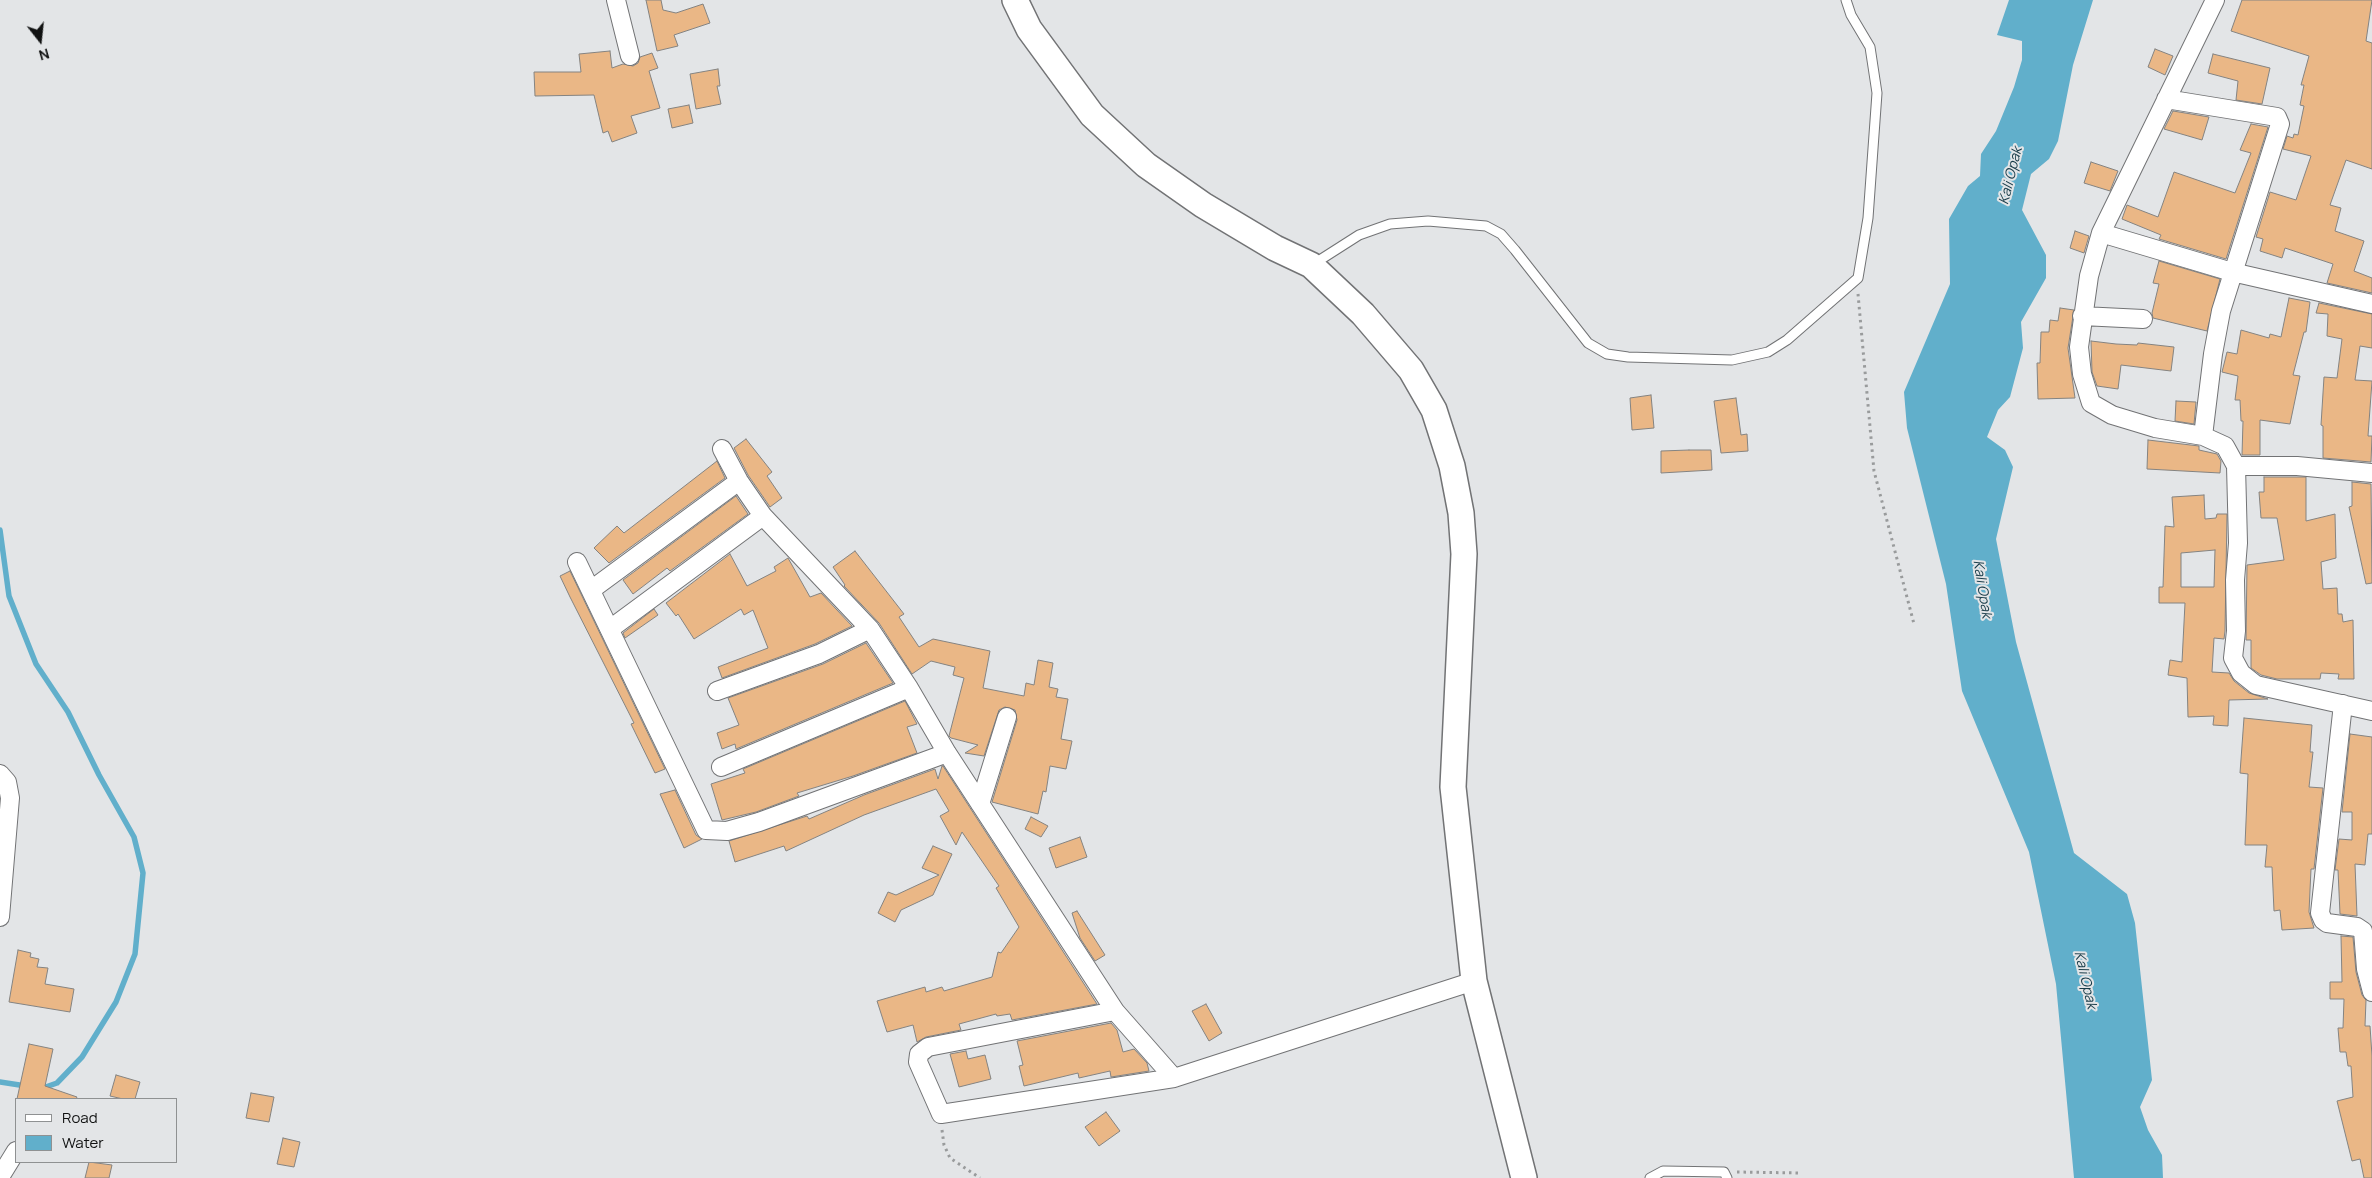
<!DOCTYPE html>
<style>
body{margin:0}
#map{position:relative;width:2372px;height:1178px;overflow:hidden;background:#e3e5e7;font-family:Manrope,sans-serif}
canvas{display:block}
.legend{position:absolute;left:15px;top:1098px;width:162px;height:65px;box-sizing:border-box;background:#e3e5e7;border:1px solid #8f9192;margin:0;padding:6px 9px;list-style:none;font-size:15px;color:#111212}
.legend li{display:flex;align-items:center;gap:10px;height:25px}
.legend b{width:25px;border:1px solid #8f9192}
.north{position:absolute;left:15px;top:15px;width:50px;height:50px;-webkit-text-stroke:4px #e3e5e7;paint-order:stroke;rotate:164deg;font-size:14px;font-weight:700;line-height:20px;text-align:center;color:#111212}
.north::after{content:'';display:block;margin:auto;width:18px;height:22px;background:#111212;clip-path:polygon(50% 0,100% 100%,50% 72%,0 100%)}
</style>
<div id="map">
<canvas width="2372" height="1178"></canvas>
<ul class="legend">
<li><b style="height:6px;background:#fff"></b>Road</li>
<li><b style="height:14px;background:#61afcb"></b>Water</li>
</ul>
<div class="north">N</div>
</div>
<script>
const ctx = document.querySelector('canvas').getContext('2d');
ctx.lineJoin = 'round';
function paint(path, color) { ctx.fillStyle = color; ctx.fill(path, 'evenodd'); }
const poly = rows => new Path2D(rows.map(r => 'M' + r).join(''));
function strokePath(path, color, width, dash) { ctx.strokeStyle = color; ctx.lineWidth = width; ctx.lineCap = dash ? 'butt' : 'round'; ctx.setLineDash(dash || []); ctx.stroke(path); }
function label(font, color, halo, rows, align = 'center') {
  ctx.font = font + ' Manrope,sans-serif'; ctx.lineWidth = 4; ctx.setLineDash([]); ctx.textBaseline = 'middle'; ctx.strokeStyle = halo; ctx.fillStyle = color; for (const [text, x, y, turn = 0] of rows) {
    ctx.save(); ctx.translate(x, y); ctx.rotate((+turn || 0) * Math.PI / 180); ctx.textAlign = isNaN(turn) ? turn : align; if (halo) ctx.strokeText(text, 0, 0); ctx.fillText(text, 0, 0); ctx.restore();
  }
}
const water = poly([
 [2009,0,2093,0,2073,65,2058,141,2049,159,2031,174,2022,210,2046,255,2046,278,2021,322,2023,348,2010,397,1998,410,1987,437,2005,450,2013,467,1996,539,2016,642,2074,853,2127,894,2135,923,2152,1080,2140,1107,2148,1130,2162,1155,2163,1178,2074,1178,2056,984,2029,852,1962,691,1946,584,1907,428,1904,392,1950,284,1949,219,1968,186,1980,176,1981,154,1996,131,2014,87,2022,60,2022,41,1997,35]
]);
const stream = poly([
 [0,530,9,596,36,664,68,712,99,775,134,837,143,873,135,954,116,1002,82,1057,57,1083,40,1089],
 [0,1082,26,1086]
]);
const building = poly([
 [646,0,661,0,663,10,676,13,703,4,710,23,674,35,678,46,657,51,646,0],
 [2242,0,2372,0,2366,41,2372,43,2372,169,2346,160,2330,205,2341,208,2335,231,2364,241,2354,271,2372,278,2372,293,2327,283,2333,264,2285,248,2282,258,2260,251,2263,239,2256,237,2270,192,2296,200,2311,156,2283,149,2287,136,2293,138,2294,134,2298,135,2304,106,2300,105,2304,85,2301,85,2309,56,2231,31,2242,0],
 [2155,49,2173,56,2165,75,2148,67,2155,49],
 [610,51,612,68,623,64,633,66,638,63,640,57,652,53,658,68,649,71,660,108,631,116,637,133,612,142,608,131,603,133,594,95,535,96,534,72,581,72,579,54,610,51],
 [2213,54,2270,68,2262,104,2236,100,2238,81,2208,73,2213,54],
 [718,69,720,86,717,86,721,104,696,109,690,74,718,69],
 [689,105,693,123,672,128,668,109,689,105],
 [2173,111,2209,117,2202,140,2164,129,2173,111],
 [2251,124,2268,127,2226,259,2159,239,2161,235,2122,219,2127,205,2158,217,2174,172,2235,193,2251,153,2240,150,2251,124],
 [2091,162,2118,171,2110,191,2084,183,2091,162],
 [2075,231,2089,236,2084,253,2070,248,2075,231],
 [2159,261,2220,279,2207,331,2153,318,2152,313,2159,284,2153,283,2159,261],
 [2289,298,2310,302,2306,332,2304,332,2293,375,2300,376,2290,424,2260,420,2260,455,2242,455,2243,421,2241,421,2240,400,2235,400,2238,376,2222,372,2227,352,2237,354,2241,330,2269,338,2270,334,2281,337,2289,298],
 [2319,303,2372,314,2372,348,2360,346,2355,380,2372,381,2368,436,2372,436,2371,462,2323,458,2323,426,2321,425,2324,377,2337,378,2342,339,2327,336,2328,314,2316,313,2319,303],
 [2060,308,2074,310,2068,348,2075,398,2038,399,2037,363,2040,363,2041,332,2049,332,2050,320,2058,321,2060,308],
 [2091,341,2116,344,2137,345,2138,343,2174,347,2171,371,2121,365,2118,389,2097,386,2092,372,2091,341],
 [1651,395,1654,428,1632,430,1630,398,1651,395],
 [1736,398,1741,435,1747,434,1748,451,1721,453,1714,401,1736,398],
 [2176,401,2196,402,2194,424,2175,421,2176,401],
 [746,439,772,472,767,476,782,498,770,507,748,475,734,448,746,439],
 [2148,440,2199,446,2199,450,2217,454,2221,461,2220,473,2147,469,2148,440],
 [1689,450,1711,450,1712,470,1661,473,1661,451,1689,450],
 [717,461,725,478,609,563,594,548,617,526,624,533,717,461],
 [2264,477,2306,477,2306,521,2335,514,2336,558,2321,562,2323,589,2337,588,2338,614,2342,614,2343,622,2353,620,2354,679,2338,679,2339,674,2321,673,2320,679,2277,679,2261,675,2251,668,2251,640,2246,640,2247,565,2284,560,2277,518,2261,518,2259,492,2264,492,2264,477],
 [2352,482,2371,484,2372,583,2366,584,2349,507,2352,506,2352,482],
 [2204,495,2205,519,2216,518,2217,514,2227,514,2225,631,2224,639,2214,638,2212,672,2229,673,2234,681,2249,693,2268,699,2229,700,2228,726,2213,725,2214,716,2188,717,2187,678,2168,675,2170,660,2182,662,2185,603,2159,603,2159,587,2163,587,2165,526,2174,527,2172,497,2204,495],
 [2215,550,2214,587,2181,587,2181,553,2215,550],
 [736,496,748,514,670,571,667,568,633,594,623,580,736,496],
 [855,551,904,614,899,617,919,647,933,639,990,651,983,688,1024,696,1026,683,1034,685,1038,660,1053,663,1049,687,1058,689,1056,697,1068,699,1061,739,1072,741,1066,769,1050,766,1046,792,1043,791,1038,814,992,802,1017,720,1015,710,1005,707,999,710,984,756,965,753,978,745,951,738,949,736,964,678,953,675,955,667,931,661,912,674,879,623,844,586,845,585,833,567,855,551],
 [730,554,747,586,776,571,774,567,788,558,810,597,821,593,852,626,815,644,722,678,718,667,768,648,753,610,744,615,741,609,694,639,678,614,676,616,666,603,730,554],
 [570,571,665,769,655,773,631,724,634,723,570,597,560,576,570,571],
 [654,609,658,615,625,638,623,633,654,609],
 [866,643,893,683,736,749,735,744,722,749,717,733,739,725,728,698,823,664,866,643],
 [905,701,917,724,907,727,917,753,853,776,797,793,799,796,756,812,722,820,711,784,745,773,743,769,905,701],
 [2244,718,2312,725,2310,752,2313,752,2309,787,2323,788,2314,869,2311,869,2309,912,2314,928,2282,930,2280,910,2274,911,2272,867,2265,867,2267,845,2245,845,2248,774,2240,773,2244,718],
 [2350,734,2372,737,2372,834,2368,834,2365,865,2355,864,2357,916,2340,914,2338,870,2335,870,2339,839,2352,840,2352,812,2342,812,2350,734],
 [942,766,943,766,1097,1004,1012,1020,1010,1014,997,1016,996,1014,959,1024,961,1030,926,1037,917,1042,913,1025,887,1032,877,1001,925,987,926,992,942,987,944,991,992,977,998,952,1001,953,1019,927,996,888,999,886,962,832,956,845,940,816,949,811,936,789,864,815,786,851,784,846,735,862,729,841,807,816,809,819,864,795,935,769,938,779,942,766],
 [675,790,696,835,702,839,684,848,660,794,675,790],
 [1031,817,1048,826,1041,837,1025,829,1031,817],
 [1080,837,1087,857,1056,868,1049,848,1080,837],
 [933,846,952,854,933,895,901,910,895,922,878,913,888,892,896,895,939,875,922,868,933,846],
 [1077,911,1105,955,1095,961,1080,938,1072,913,1077,911],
 [2341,936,2353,937,2356,972,2362,995,2366,1000,2365,1026,2370,1026,2372,1056,2372,1178,2364,1178,2360,1159,2352,1161,2337,1101,2353,1097,2351,1066,2348,1066,2346,1052,2340,1052,2338,1028,2343,1028,2344,999,2330,999,2330,982,2342,982,2341,936],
 [18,950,31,953,30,957,39,959,37,967,48,968,45,984,74,989,70,1012,9,1002,18,950],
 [1206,1004,1222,1033,1209,1041,1192,1011,1206,1004],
 [1111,1023,1117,1030,1123,1052,1134,1049,1147,1063,1149,1071,1111,1077,1110,1071,1079,1078,1078,1073,1024,1086,1019,1066,1023,1065,1017,1041,1111,1023],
 [29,1044,53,1049,45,1086,77,1097,76,1099,17,1099,29,1044],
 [966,1051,968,1059,985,1055,991,1079,959,1087,950,1054,966,1051],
 [116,1075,140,1082,135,1099,123,1099,110,1096,116,1075],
 [251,1093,274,1097,269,1122,246,1118,251,1093],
 [1106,1112,1120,1131,1099,1146,1085,1127,1106,1112],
 [283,1138,300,1142,294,1167,277,1164,283,1138],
 [89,1162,112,1165,109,1178,85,1178,89,1162]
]);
const path = poly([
 [1858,294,1874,471,1914,624],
 [942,1130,944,1145,950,1158,980,1178],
 [1737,1172,1800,1173]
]);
const lane = poly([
 [1312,265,1359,235,1390,224,1428,221,1486,226,1501,234,1515,250,1588,343,1607,354,1628,357,1732,360,1768,352,1787,340,1858,278,1868,218,1877,93,1870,47,1851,15,1846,0],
 [1650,1178,1663,1171,1724,1172,1727,1178]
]);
const street = poly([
 [616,0,630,56],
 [2166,99,2277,117,2280,124,2221,311,2213,354,2203,436,2225,446,2236,466,2238,543,2235,580,2236,631,2233,658,2241,673,2256,685,2372,711],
 [2101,233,2232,272,2372,304],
 [2082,316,2143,319],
 [2203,436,2155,428,2112,415,2091,403,2082,374,2079,347,2089,276,2101,233,2215,0],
 [722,449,739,481,763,516,870,629,909,688,947,753,1115,1011,1174,1078],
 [2236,466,2297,466,2372,473],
 [577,562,706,830,727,831,759,822,947,753],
 [591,590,739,481],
 [610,629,763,516],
 [717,691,819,654,870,629],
 [2343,704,2320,913,2323,920,2327,923,2357,927,2363,931,2366,969,2372,992],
 [721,767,909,688],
 [0,774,7,782,10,798,0,917],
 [980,804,1007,717],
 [1115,1011,928,1047,919,1054,918,1062,941,1114,1174,1078,1474,981],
 [0,1177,16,1151]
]);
const secondary = poly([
 [1015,0,1029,29,1092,115,1146,165,1203,205,1275,248,1311,265,1363,314,1411,370,1434,410,1452,466,1461,513,1464,554,1453,787,1474,981,1524,1178]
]);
const waterNames = [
 ["Kali Opak",2011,176,-76],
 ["Kali Opak",1982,589,81],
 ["Kali Opak",2085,980,77]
];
paint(water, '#61afcb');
strokePath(stream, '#61afcb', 5.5);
paint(building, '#eab786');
strokePath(building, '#848381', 1);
strokePath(lane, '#727375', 11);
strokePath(street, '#727375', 20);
strokePath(secondary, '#727375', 28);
strokePath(path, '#999b9c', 3, [2.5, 4]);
strokePath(lane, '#fff', 9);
strokePath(street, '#fff', 18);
strokePath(secondary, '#fff', 25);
label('italic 14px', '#163a47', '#e3e5e7', waterNames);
</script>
